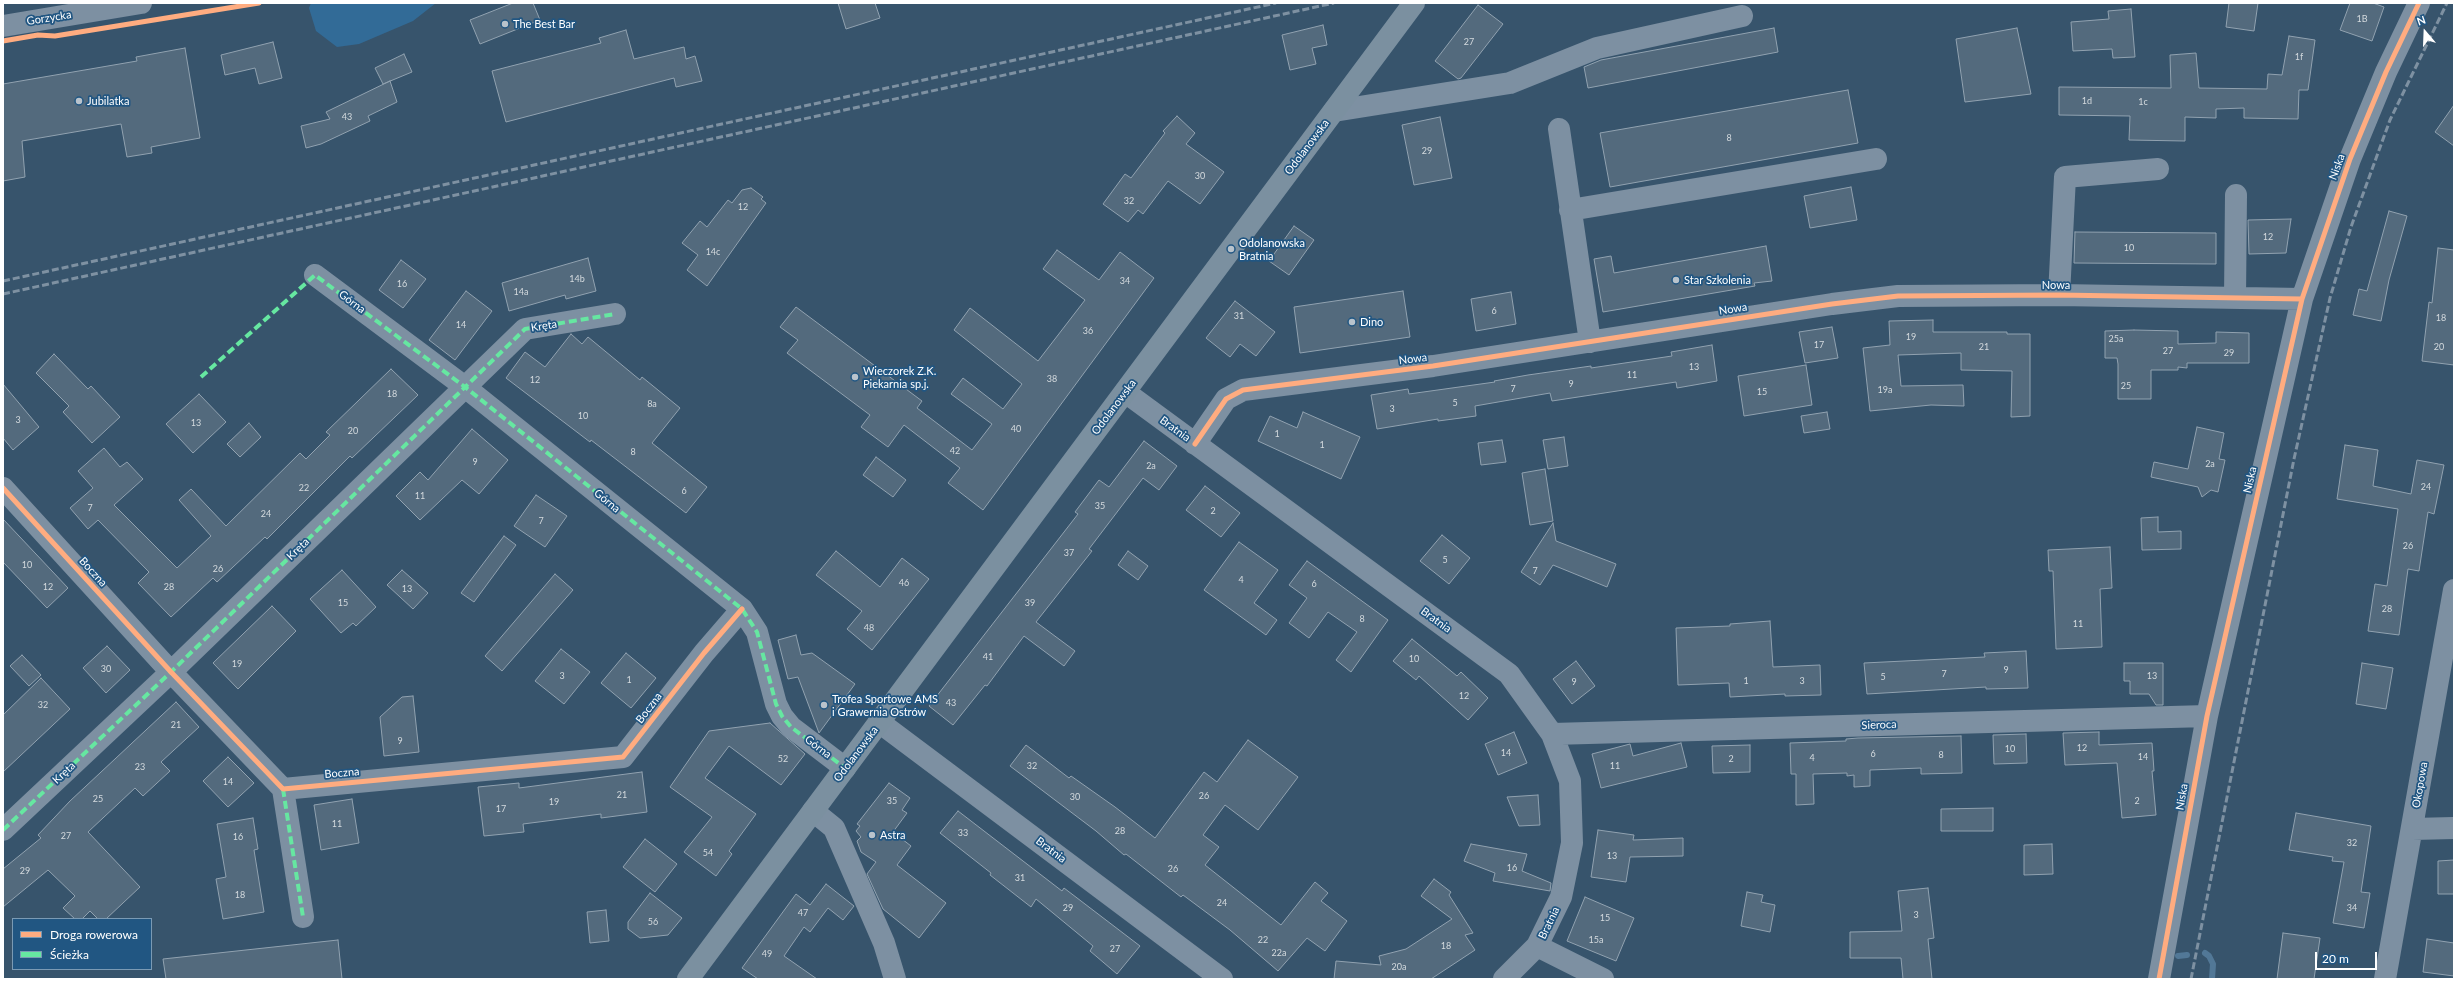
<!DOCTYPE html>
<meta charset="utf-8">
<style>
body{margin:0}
#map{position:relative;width:2457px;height:982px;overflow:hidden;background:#37546c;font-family:Lato,sans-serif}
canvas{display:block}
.frame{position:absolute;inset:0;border:4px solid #fff;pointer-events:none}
.legend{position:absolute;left:12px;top:918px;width:140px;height:52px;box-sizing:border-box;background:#215682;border:1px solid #7a9ab4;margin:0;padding:5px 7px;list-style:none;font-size:12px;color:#fff}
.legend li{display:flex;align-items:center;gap:8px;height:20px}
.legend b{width:20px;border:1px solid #7a9ab4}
.north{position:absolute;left:2405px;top:12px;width:40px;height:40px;-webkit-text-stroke:3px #215682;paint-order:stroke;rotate:341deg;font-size:11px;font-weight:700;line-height:16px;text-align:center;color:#fff}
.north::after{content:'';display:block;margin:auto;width:14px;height:18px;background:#fff;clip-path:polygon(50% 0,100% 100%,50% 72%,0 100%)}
.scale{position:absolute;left:2315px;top:952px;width:62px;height:18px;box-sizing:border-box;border:2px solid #fff;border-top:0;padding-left:5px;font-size:12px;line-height:14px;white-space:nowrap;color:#fff;-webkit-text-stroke:3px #215682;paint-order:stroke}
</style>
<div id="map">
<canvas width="2457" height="982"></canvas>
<div class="frame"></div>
<ul class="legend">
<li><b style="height:5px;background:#ffac80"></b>Droga rowerowa</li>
<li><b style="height:5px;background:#66e7a1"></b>Ścieżka</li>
</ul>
<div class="north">N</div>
<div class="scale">20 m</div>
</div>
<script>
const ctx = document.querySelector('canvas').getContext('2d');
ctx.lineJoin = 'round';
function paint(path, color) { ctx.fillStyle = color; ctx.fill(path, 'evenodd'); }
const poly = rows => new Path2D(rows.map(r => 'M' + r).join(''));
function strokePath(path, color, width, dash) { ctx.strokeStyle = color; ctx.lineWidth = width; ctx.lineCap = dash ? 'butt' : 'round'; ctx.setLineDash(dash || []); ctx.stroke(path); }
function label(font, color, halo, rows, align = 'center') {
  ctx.font = font + ' Lato,sans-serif'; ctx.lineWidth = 3.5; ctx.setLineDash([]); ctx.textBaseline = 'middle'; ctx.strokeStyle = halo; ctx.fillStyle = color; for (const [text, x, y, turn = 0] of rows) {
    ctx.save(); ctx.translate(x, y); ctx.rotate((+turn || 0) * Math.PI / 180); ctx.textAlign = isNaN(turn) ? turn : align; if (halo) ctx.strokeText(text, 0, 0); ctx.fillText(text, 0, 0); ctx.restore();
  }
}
const green = poly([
 [311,3,436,3,413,21,359,44,337,47,316,31,309,8]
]);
const stream = poly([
 [2205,953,2209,956,2213,964,2212,979],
 [2178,956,2187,955]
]);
const building = poly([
 [513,3,533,3,540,20,480,44,470,20,513,3],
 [838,3,875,3,880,18,846,29,838,3],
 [2229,3,2258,3,2254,31,2226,27,2229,3],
 [2350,3,2373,3,2384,7,2372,41,2340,30,2350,3],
 [1478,5,1503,24,1461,78,1458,79,1435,61,1478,5],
 [2131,9,2135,57,2113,58,2112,49,2073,51,2071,22,2109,19,2108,11,2131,9],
 [1323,25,1327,45,1312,48,1316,64,1290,70,1282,35,1323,25],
 [1774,28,1778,52,1588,88,1584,67,1601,60,1774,28],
 [2017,28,2031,94,1965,102,1956,39,2017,28],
 [626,30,634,59,684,47,686,59,695,56,702,81,676,87,674,78,506,122,492,71,601,43,599,38,626,30],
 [2289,36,2315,40,2308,90,2299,90,2298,119,2244,118,2244,108,2216,109,2216,118,2185,117,2185,141,2129,140,2130,116,2059,115,2059,87,2171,88,2170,55,2196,53,2199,88,2267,89,2268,74,2282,75,2289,36],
 [273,42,282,78,259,84,255,68,225,75,221,55,273,42],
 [185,48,200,138,151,147,152,153,127,157,121,124,22,141,25,177,3,181,3,84,137,61,136,57,185,48],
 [404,54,412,72,383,84,375,68,404,54],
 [390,81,397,102,368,116,370,121,321,144,306,148,301,126,330,119,326,112,390,81],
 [1848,90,1858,143,1610,187,1600,133,1848,90],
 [2454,105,2454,146,2435,132,2454,105],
 [1177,116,1195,133,1186,144,1224,172,1200,204,1168,181,1143,214,1138,210,1128,222,1103,204,1125,174,1131,178,1165,133,1163,131,1177,116],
 [1440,117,1452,178,1414,185,1402,125,1440,117],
 [1851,187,1857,220,1810,228,1804,196,1851,187],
 [751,188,763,197,761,199,766,203,707,286,687,270,698,255,682,243,700,221,707,227,728,200,732,203,742,190,751,188],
 [2389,211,2407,216,2389,280,2381,321,2353,315,2359,289,2367,291,2389,211],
 [2291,219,2286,253,2249,254,2248,220,2291,219],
 [1294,226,1314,240,1289,275,1269,261,1294,226],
 [2075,232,2216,233,2216,264,2074,263,2075,232],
 [1766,246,1772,281,1754,283,1755,286,1603,312,1594,259,1611,256,1614,273,1766,246],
 [2438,248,2454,250,2454,365,2422,361,2429,302,2432,303,2438,248],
 [1057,250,1099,280,1120,252,1154,278,983,510,948,483,960,468,904,425,888,447,861,427,870,415,787,353,798,340,780,327,796,307,922,401,917,408,972,450,992,424,951,394,963,378,1003,409,1022,384,954,330,970,308,1038,361,1085,300,1043,269,1057,250],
 [588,258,596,291,566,299,565,295,509,311,502,283,588,258],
 [401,260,426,279,403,308,379,290,401,260],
 [466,291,492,311,455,360,429,340,466,291],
 [1403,291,1410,337,1300,353,1294,307,1403,291],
 [1511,292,1516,324,1476,331,1471,299,1511,292],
 [1235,301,1275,332,1256,356,1240,344,1230,357,1206,338,1235,301],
 [1933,320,1933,332,2007,332,2007,334,2030,334,2030,416,2011,417,2012,371,1961,370,1961,353,1898,355,1901,386,1963,385,1964,406,1931,405,1870,411,1863,348,1890,345,1889,321,1933,320],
 [1832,327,1838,358,1805,363,1799,332,1832,327],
 [2134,330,2178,331,2178,344,2216,343,2216,332,2249,333,2249,363,2187,363,2187,368,2178,367,2178,370,2151,370,2151,399,2118,399,2118,364,2117,358,2105,358,2105,331,2134,330],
 [571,334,582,344,588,337,640,380,642,377,680,408,652,443,707,487,686,513,591,440,590,442,506,378,525,352,545,367,571,334],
 [1712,345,1717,381,1677,388,1676,382,1552,401,1550,393,1475,406,1476,416,1438,421,1438,419,1377,429,1371,395,1408,389,1409,394,1495,382,1494,381,1528,375,1591,366,1591,368,1672,356,1671,352,1712,345],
 [54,354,88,389,91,386,120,417,92,443,63,412,69,406,36,373,54,354],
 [1806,365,1812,405,1744,416,1738,376,1806,365],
 [391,369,418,395,352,458,350,456,267,539,265,537,217,582,213,578,171,617,138,583,149,572,98,520,88,529,70,508,93,488,78,471,104,448,120,467,127,462,143,479,114,505,177,568,211,536,179,500,191,489,226,526,300,453,306,459,330,435,326,432,391,369],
 [3,384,39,427,13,450,3,438,3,384],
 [199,394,226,422,193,453,166,424,199,394],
 [1303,412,1360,437,1341,479,1258,441,1270,416,1297,428,1303,412],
 [1827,412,1830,429,1804,433,1801,416,1827,412],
 [249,423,261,437,240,457,227,444,249,423],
 [2197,427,2224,433,2219,459,2225,460,2218,492,2211,490,2202,497,2198,487,2151,477,2154,462,2188,469,2197,427],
 [472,429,508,460,479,494,462,480,420,520,396,496,420,472,428,480,472,429],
 [1564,437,1568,466,1548,469,1543,440,1564,437],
 [1502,440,1506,462,1481,465,1478,443,1502,440],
 [1144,441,1177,466,1159,490,1143,478,1089,549,1092,551,1036,622,1075,651,1064,666,1024,636,987,686,985,685,953,725,929,706,1078,514,1075,512,1099,480,1109,487,1144,441],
 [2345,445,2378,450,2373,486,2411,494,2417,460,2444,465,2434,514,2428,512,2419,571,2408,569,2399,635,2368,631,2375,584,2387,586,2398,509,2337,499,2345,445],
 [876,457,906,480,893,497,863,475,876,457],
 [1545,469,1553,521,1530,525,1522,473,1545,469],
 [1205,486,1240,513,1221,537,1186,510,1205,486],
 [536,495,567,516,545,547,514,526,536,495],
 [2158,517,2158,532,2181,531,2181,549,2142,550,2141,518,2158,517],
 [3,519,68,588,47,608,3,562,3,519],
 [1553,523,1556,541,1616,564,1607,587,1553,565,1540,585,1521,572,1553,523],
 [1442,535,1470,558,1449,584,1420,561,1442,535],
 [504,536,516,545,474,602,461,593,504,536],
 [1239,542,1278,570,1254,603,1277,620,1266,635,1204,590,1239,542],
 [2110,547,2112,588,2100,589,2102,647,2056,649,2053,571,2049,571,2048,550,2110,547],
 [836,551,880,587,902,558,929,579,872,650,847,629,862,611,816,575,836,551],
 [1128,551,1148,566,1138,580,1118,565,1128,551],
 [1307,561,1388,620,1351,672,1336,660,1357,632,1328,612,1309,638,1289,623,1307,598,1289,585,1307,561],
 [342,570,376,607,356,626,353,623,341,633,310,599,342,570],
 [402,570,428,593,413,609,387,585,402,570],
 [555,574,573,590,502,671,485,656,555,574],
 [272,606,296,631,238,689,213,663,272,606],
 [1770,621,1773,667,1820,665,1821,695,1785,696,1785,694,1730,697,1729,683,1678,685,1676,628,1730,626,1730,624,1770,621],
 [796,635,801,655,812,653,855,684,819,733,798,677,788,679,778,640,796,635],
 [1412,639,1457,676,1461,672,1488,698,1468,720,1419,676,1416,680,1393,661,1412,639],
 [107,646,130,670,106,693,83,668,107,646],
 [561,649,590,672,564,704,535,681,561,649],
 [2026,651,2028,688,1986,689,1986,687,1867,694,1864,663,1985,657,1984,653,2026,651],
 [626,653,656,678,631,708,601,683,626,653],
 [22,655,41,675,29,686,10,666,22,655],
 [1576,661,1595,686,1572,704,1553,679,1576,661],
 [2124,663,2163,663,2163,705,2156,705,2149,694,2130,694,2130,681,2124,681,2124,663],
 [2362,663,2393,668,2386,709,2356,704,2362,663],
 [41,678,70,709,3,772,3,715,41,678],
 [413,696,419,752,384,756,380,717,402,697,413,696],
 [176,702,199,727,161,762,170,771,143,796,135,788,88,832,140,887,106,919,98,919,90,911,82,919,75,919,63,908,75,896,48,870,3,907,3,869,41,838,38,835,70,801,176,702],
 [770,723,805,754,781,785,729,746,705,778,756,814,729,851,732,854,716,876,684,852,712,817,670,787,709,731,770,723],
 [1514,732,1527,763,1498,775,1485,744,1514,732],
 [2099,732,2099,745,2152,743,2154,771,2152,771,2156,815,2122,818,2117,763,2065,765,2063,733,2099,732],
 [2026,734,2027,763,1994,764,1993,735,2026,734],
 [1961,736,1962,773,1921,774,1921,768,1870,770,1870,786,1854,787,1854,775,1847,776,1847,773,1813,774,1814,804,1796,805,1796,774,1791,774,1790,743,1846,741,1846,739,1858,738,1961,736],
 [1248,740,1298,777,1258,830,1225,805,1203,835,1219,847,1205,865,1281,925,1315,882,1328,893,1321,901,1347,921,1325,951,1307,938,1278,971,1230,930,1183,895,1181,897,1126,854,1124,855,1096,831,1010,766,1026,745,1069,778,1071,776,1115,807,1155,838,1204,772,1217,782,1248,740],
 [1681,743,1687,767,1601,788,1592,754,1630,744,1633,756,1681,743],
 [1750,745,1750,772,1713,773,1712,746,1750,745],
 [228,757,254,783,228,807,203,781,228,757],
 [642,772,647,812,601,818,601,814,523,824,524,832,484,836,478,787,519,783,519,788,642,772],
 [889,783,910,798,902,810,907,813,893,832,911,846,897,865,946,903,919,938,883,909,867,874,876,862,861,852,857,841,861,837,856,831,860,826,857,824,889,783],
 [1538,795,1540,825,1519,826,1507,797,1538,795],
 [352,799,359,843,321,850,314,805,352,799],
 [1993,808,1993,831,1941,831,1941,809,1993,808],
 [958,811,1062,891,1064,888,1140,946,1117,974,1090,951,1093,946,1036,899,1031,907,990,875,991,873,940,833,958,811],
 [2296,813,2371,826,2361,892,2370,893,2364,928,2333,923,2344,862,2332,861,2333,857,2289,850,2296,813],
 [253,818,258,849,254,850,264,912,223,919,216,879,226,877,217,824,253,818],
 [1598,830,1634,835,1633,840,1683,838,1683,856,1630,857,1626,882,1591,877,1598,830],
 [645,839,677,864,655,892,623,867,645,839],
 [1471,844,1527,854,1522,871,1551,883,1550,891,1493,881,1495,873,1464,861,1471,844],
 [2052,844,2053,874,2024,875,2024,845,2052,844],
 [2454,860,2454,894,2438,894,2438,861,2454,860],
 [1434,879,1451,892,1449,895,1473,933,1465,935,1475,950,1431,979,1334,979,1336,961,1381,965,1379,956,1406,949,1452,919,1421,896,1434,879],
 [826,884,854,906,843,920,828,908,810,932,804,927,784,956,817,979,758,979,742,968,796,894,810,905,826,884],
 [1928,888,1934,938,1928,939,1932,979,1903,979,1901,958,1850,958,1850,932,1902,931,1898,891,1928,888],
 [1747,892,1763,895,1761,902,1775,905,1770,932,1741,926,1747,892],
 [650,893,682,918,668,935,640,938,628,929,628,922,650,893],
 [1585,897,1634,918,1616,961,1567,941,1585,897],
 [606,910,609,941,590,943,587,912,606,910],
 [2283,933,2320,938,2314,979,2277,979,2283,933],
 [2427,939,2454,943,2454,976,2423,972,2427,939],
 [338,940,342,979,166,979,163,959,338,940]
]);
const minor = poly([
 [3,26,141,3],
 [1334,111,1510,83,1597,48,1742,16],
 [1559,129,1590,342],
 [1570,210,1876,159],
 [315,275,465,387,742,609,757,632,776,704,782,716,791,727,845,768],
 [2059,295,2065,177,2158,169],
 [2235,298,2236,195],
 [1125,392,1509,674,1552,734,1570,781,1572,843,1561,897,1537,946,1504,979],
 [1195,444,1226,399,1243,390,1433,366,1832,304,1898,296,2059,295,2302,299],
 [3,488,171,672,283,789,623,757,704,653,742,609],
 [879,722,1222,979],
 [1552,734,2207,716],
 [283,789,303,917],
 [813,811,834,828,884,943,895,979],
 [2412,829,2454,828],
 [3,830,171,672,525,329,615,314],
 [1537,946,1603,979],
 [2159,979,2207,716,2302,299,2350,159,2386,72,2419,3],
 [2385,979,2454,590]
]);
const major = poly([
 [688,979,1414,3]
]);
const rail = poly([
 [3,281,1276,3],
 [3,294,1334,3],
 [2191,979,2294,459,2330,298,2351,227,2390,120,2447,3]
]);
const quiet = poly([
 [201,377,315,275,465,387,742,609,757,632,776,704,782,716,791,727,845,768],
 [283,789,303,917],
 [3,830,171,672,525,329,615,314]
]);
const cycleway = poly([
 [3,41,38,35,55,36,259,3],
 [1195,444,1226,399,1243,390,1433,366,1832,304,1898,296,2059,295,2302,299],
 [3,488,171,672,283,789,623,757,704,653,742,609],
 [2159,979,2207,716,2302,299,2350,159,2386,72,2419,3]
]);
const markers = [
 [505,24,4,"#b9c3cc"],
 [79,101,4,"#b9c3cc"],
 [1231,249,4,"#b9c3cc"],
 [1676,280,4,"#b9c3cc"],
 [1352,322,4,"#b9c3cc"],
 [855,377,4,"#b9c3cc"],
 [824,705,4,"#b9c3cc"],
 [872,835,4,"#b9c3cc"]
];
const numberNames = [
 ["1B",2362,19],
 ["27",1469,42],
 ["1f",2299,57],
 ["1d",2087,101],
 ["1c",2143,102],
 ["43",347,117],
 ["8",1729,138],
 ["29",1427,151],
 ["30",1200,176],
 ["32",1129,201],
 ["12",743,207],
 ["12",2268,237],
 ["10",2129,248],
 ["14c",713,252],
 ["14b",577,279],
 ["34",1125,281],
 ["16",402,284],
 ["14a",521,292],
 ["6",1494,311],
 ["31",1239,316],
 ["18",2441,318],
 ["14",461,325],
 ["36",1088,331],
 ["19",1911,337],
 ["25a",2116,339],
 ["17",1819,345],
 ["21",1984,347],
 ["20",2439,347],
 ["27",2168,351],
 ["29",2229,353],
 ["13",1694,367],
 ["11",1632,375],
 ["38",1052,379],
 ["12",535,380],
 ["9",1571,384],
 ["25",2126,386],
 ["7",1513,389],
 ["19a",1885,390],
 ["15",1762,392],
 ["18",392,394],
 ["5",1455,403],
 ["8a",652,404],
 ["3",1392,409],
 ["10",583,416],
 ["3",18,420],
 ["13",196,423],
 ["40",1016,429],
 ["20",353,431],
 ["1",1277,434],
 ["1",1322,445],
 ["42",955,451],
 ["8",633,452],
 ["9",475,462],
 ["2a",2210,464],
 ["2a",1151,466],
 ["24",2426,487],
 ["22",304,488],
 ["6",684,491],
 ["11",420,496],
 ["35",1100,506],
 ["7",90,508],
 ["2",1213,511],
 ["24",266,514],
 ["7",541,521],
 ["26",2408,546],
 ["37",1069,553],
 ["5",1445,560],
 ["10",27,565],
 ["26",218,569],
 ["7",1535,571],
 ["4",1241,580],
 ["46",904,583],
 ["6",1314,584],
 ["12",48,587],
 ["28",169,587],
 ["13",407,589],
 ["15",343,603],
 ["39",1030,603],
 ["28",2387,609],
 ["8",1362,619],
 ["11",2078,624],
 ["48",869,628],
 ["41",988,657],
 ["10",1414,659],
 ["19",237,664],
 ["30",106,669],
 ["9",2006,670],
 ["7",1944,674],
 ["3",562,676],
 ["13",2152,676],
 ["5",1883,677],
 ["1",629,680],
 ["1",1746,681],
 ["3",1802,681],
 ["9",1574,682],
 ["12",1464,696],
 ["43",951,703],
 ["32",43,705],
 ["21",176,725],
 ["9",400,741],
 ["12",2082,748],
 ["10",2010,749],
 ["14",1506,753],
 ["6",1873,754],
 ["8",1941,755],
 ["14",2143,757],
 ["4",1812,758],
 ["52",783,759],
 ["2",1731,759],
 ["32",1032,766],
 ["11",1615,766],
 ["23",140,767],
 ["14",228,782],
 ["21",622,795],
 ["26",1204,796],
 ["30",1075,797],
 ["25",98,799],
 ["35",892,801],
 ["2",2137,801],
 ["19",554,802],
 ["17",501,809],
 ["11",337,824],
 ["28",1120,831],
 ["33",963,833],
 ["27",66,836],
 ["16",238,837],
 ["32",2352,843],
 ["54",708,853],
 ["13",1612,856],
 ["16",1512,868],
 ["26",1173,869],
 ["29",25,871],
 ["31",1020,878],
 ["18",240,895],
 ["24",1222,903],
 ["29",1068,908],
 ["34",2352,908],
 ["47",803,913],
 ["3",1916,915],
 ["15",1605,918],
 ["56",653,922],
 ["22",1263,940],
 ["15a",1596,940],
 ["18",1446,946],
 ["27",1115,949],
 ["22a",1279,953],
 ["49",767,954],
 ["20a",1399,967]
];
const streetNames = [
 ["Gorzycka",49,18,-9],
 ["Odolanowska",1307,147,-53],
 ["Niska",2337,167,-70],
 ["Nowa",2056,285],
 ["Górna",352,302,37],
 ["Nowa",1733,309,-9],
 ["Kręta",544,326,-9],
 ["Nowa",1413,359,-7],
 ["Odolanowska",1114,407,-53],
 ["Bratnia",1175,429,36],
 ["Niska",2250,480,-77],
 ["Górna",607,501,39],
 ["Kręta",298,549,-44],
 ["Boczna",93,572,48],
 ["Bratnia",1436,620,36],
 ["Boczna",649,708,-53],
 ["Sieroca",1879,725,-2],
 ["Górna",818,747,37],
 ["Odolanowska",856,754,-53],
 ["Kręta",64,773,-43],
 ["Boczna",342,773,-5],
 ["Okopowa",2420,785,-80],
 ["Niska",2182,797,-80],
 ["Bratnia",1051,850,37],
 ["Bratnia",1549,923,-64]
];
const poiNames = [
 ["The Best Bar",513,24],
 ["Jubilatka",87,101],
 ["Odolanowska",1239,243],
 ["Bratnia",1239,256],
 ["Star Szkolenia",1684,280],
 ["Dino",1360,322],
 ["Wieczorek Z.K.",863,371],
 ["Piekarnia sp.j.",863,384],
 ["Trofea Sportowe AMS",832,699],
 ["i Grawernia Ostrów",832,712],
 ["Astra",880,835]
];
paint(green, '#326b97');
strokePath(stream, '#527897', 6);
paint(building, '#536a7d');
strokePath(building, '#91a2b0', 1);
strokePath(minor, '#7d90a2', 22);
strokePath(major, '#7b90a0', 22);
strokePath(rail, '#7e91a2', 3, [7, 3]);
strokePath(quiet, '#66e7a1', 4, [8, 4]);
strokePath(cycleway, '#ffac80', 5);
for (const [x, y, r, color] of markers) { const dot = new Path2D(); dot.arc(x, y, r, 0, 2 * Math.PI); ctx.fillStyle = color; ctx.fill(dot); strokePath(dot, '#215682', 1.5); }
label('9px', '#d4dade', null, numberNames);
label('11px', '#fff', '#215682', streetNames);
label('11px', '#fff', '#215682', poiNames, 'left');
</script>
